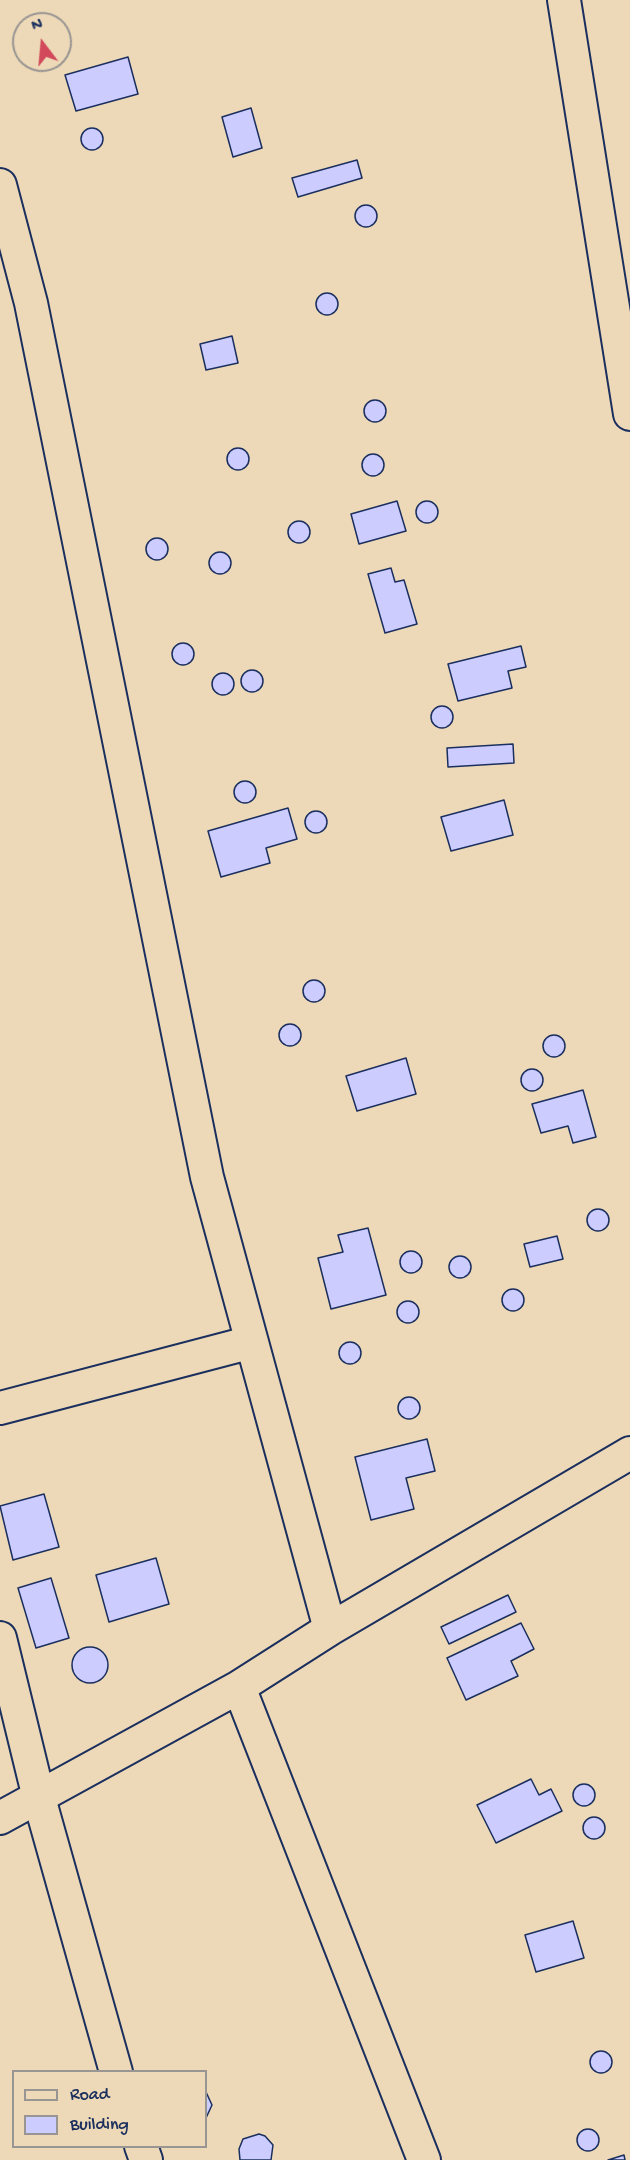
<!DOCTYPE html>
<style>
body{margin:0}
#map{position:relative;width:630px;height:2160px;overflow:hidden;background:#edd9b7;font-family:"Gochi Hand",sans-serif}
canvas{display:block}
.legend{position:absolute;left:12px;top:2070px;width:195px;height:78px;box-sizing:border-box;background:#edd9b7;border:2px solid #999593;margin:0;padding:8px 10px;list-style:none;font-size:18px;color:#1b2f5e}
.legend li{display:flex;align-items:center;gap:12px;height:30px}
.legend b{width:30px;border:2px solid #999593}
.north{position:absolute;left:12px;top:12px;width:60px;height:60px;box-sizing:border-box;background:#edd9b7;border:2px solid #999593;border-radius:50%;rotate:344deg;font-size:16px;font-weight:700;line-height:24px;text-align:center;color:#1b2f5e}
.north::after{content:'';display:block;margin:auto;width:21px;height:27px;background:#d1495b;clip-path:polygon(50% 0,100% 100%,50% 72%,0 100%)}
</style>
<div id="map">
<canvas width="630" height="2160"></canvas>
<ul class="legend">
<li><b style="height:8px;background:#edd9b7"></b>Road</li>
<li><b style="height:16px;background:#ccf"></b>Building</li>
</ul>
<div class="north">N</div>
</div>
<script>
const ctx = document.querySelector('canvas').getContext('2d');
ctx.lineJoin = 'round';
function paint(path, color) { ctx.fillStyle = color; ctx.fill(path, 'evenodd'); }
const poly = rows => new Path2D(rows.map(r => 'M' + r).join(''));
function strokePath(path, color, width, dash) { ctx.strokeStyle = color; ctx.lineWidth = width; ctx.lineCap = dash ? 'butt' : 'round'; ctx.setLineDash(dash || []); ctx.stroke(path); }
const building = poly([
 [128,57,138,94,76,111,65,75,128,57],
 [251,108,262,148,233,157,222,117,251,108],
 '81 139a11 11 0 1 1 22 0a11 11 0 1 1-22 0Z',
 [357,160,362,178,298,197,292,178,357,160],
 '355 216a11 11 0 1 1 22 0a11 11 0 1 1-22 0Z',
 '316 304a11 11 0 1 1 22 0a11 11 0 1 1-22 0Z',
 [232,336,238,363,206,370,200,344,232,336],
 '364 411a11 11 0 1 1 22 0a11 11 0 1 1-22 0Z',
 '227 459a11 11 0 1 1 22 0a11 11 0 1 1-22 0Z',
 '362 465a11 11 0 1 1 22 0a11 11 0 1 1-22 0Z',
 '416 512a11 11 0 1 1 22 0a11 11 0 1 1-22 0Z',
 [397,501,406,531,359,544,351,514,397,501],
 '288 532a11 11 0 1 1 22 0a11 11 0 1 1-22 0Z',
 '146 549a11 11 0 1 1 22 0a11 11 0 1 1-22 0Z',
 '209 563a11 11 0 1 1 22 0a11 11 0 1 1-22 0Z',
 [391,568,395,582,404,580,417,624,385,633,368,574,391,568],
 '172 654a11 11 0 1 1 22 0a11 11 0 1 1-22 0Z',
 [521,646,526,667,508,671,512,688,458,701,448,664,521,646],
 '241 681a11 11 0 1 1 22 0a11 11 0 1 1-22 0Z',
 '212 684a11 11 0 1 1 22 0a11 11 0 1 1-22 0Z',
 '431 717a11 11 0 1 1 22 0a11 11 0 1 1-22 0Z',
 [513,744,514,763,448,767,447,748,513,744],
 '234 792a11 11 0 1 1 22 0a11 11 0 1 1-22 0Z',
 [504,800,513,835,451,851,441,817,504,800],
 [288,808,297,839,266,848,270,863,221,877,208,831,288,808],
 '305 822a11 11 0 1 1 22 0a11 11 0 1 1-22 0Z',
 '303 991a11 11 0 1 1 22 0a11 11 0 1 1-22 0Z',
 '279 1035a11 11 0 1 1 22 0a11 11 0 1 1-22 0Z',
 '543 1046a11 11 0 1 1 22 0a11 11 0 1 1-22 0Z',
 [406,1058,416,1094,357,1111,346,1076,406,1058],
 '521 1080a11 11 0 1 1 22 0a11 11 0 1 1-22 0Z',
 [583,1090,596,1137,573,1143,568,1126,541,1133,532,1104,583,1090],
 '587 1220a11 11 0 1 1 22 0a11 11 0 1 1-22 0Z',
 [368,1228,386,1295,331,1309,318,1258,343,1252,338,1235,368,1228],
 [557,1236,563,1259,530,1267,524,1244,557,1236],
 '400 1262a11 11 0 1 1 22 0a11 11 0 1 1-22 0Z',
 '449 1267a11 11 0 1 1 22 0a11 11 0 1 1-22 0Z',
 '502 1300a11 11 0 1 1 22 0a11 11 0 1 1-22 0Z',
 '397 1312a11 11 0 1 1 22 0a11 11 0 1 1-22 0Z',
 '339 1353a11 11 0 1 1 22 0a11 11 0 1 1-22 0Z',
 '398 1408a11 11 0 1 1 22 0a11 11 0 1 1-22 0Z',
 [427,1439,435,1471,406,1478,414,1509,371,1520,355,1457,427,1439],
 [44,1494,59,1547,13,1560,0,1506,44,1494],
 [156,1558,169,1604,109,1622,96,1575,156,1558],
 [51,1578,69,1638,36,1648,18,1588,51,1578],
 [508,1595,516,1612,449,1644,441,1627,508,1595],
 [521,1623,534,1649,511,1661,518,1676,466,1700,447,1658,521,1623],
 '72 1665a18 18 0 1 1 36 0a18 18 0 1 1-36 0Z',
 [531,1779,539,1795,551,1789,562,1811,496,1843,477,1805,531,1779],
 '573 1795a11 11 0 1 1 22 0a11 11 0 1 1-22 0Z',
 '583 1828a11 11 0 1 1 22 0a11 11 0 1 1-22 0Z',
 [573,1921,584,1958,536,1972,525,1935,573,1921],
 '590 2062a11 11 0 1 1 22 0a11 11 0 1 1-22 0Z',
 [206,2092,212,2105,206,2118,206,2092],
 '577 2140a11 11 0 1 1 22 0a11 11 0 1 1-22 0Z',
 [259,2134,265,2136,273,2145,271,2160,240,2160,239,2149,243,2139,259,2134],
 [624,2155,625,2160,608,2160,624,2155]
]);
const minor = poly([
 [564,0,630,414],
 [0,185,31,303,207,1177,330,1629],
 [0,1408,252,1342],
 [0,1638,39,1798,116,2072],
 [239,1687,424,2160],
 [0,1818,239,1687,330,1629,630,1453],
 [141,2146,146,2160]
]);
paint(building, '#ccf');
strokePath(building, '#1b2f5e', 1.5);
strokePath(minor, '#1b2f5e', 36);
strokePath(minor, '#edd9b7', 32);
</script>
